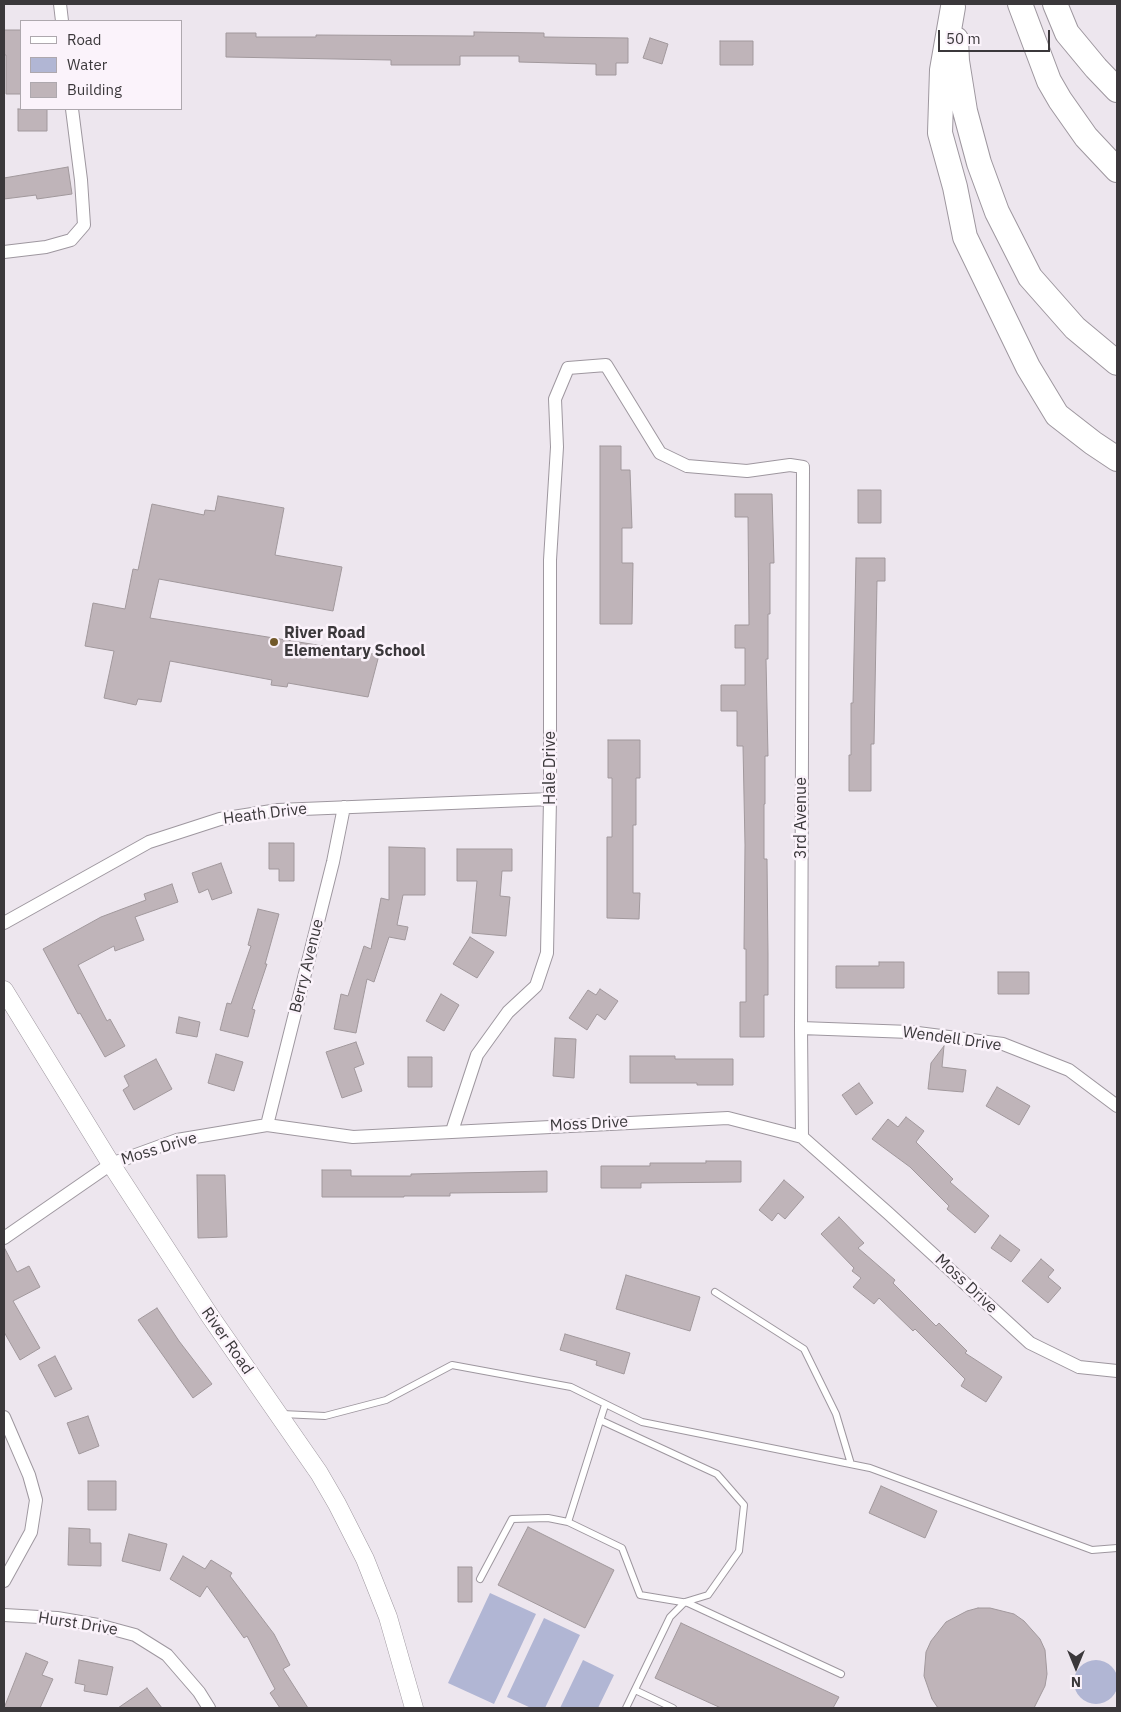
<!DOCTYPE html>
<style>
body{margin:0}
#map{position:relative;width:1121px;height:1712px;overflow:hidden;background:#ede6ee;font-family:"IBM Plex Sans",sans-serif}
canvas{display:block}
.frame{position:absolute;inset:0;border:5px solid #3b383b;pointer-events:none}
.legend{position:absolute;left:20px;top:20px;width:162px;height:90px;box-sizing:border-box;background:#fbf3fb;border:1px solid #aea8ae;margin:0;padding:6px 9px;list-style:none;font-size:15px;color:#3b383b}
.legend li{display:flex;align-items:center;gap:10px;height:25px}
.legend b{width:25px;border:1px solid #aea8ae}
.north{position:absolute;left:1051px;top:1642px;width:50px;height:50px;-webkit-text-stroke:4px #fbf3fb;paint-order:stroke;rotate:180deg;font-size:14px;font-weight:700;line-height:20px;text-align:center;color:#3b383b}
.north::after{content:'';display:block;margin:auto;width:18px;height:22px;background:#3b383b;clip-path:polygon(50% 0,100% 100%,50% 72%,0 100%)}
.scale{position:absolute;left:938px;top:30px;width:112px;height:22px;box-sizing:border-box;border:2px solid #3b383b;border-top:0;padding-left:6px;font-size:15px;line-height:18px;white-space:nowrap;color:#3b383b;-webkit-text-stroke:4px #fbf3fb;paint-order:stroke}
</style>
<div id="map">
<canvas width="1121" height="1712"></canvas>
<div class="frame"></div>
<ul class="legend">
<li><b style="height:6px;background:#fff"></b>Road</li>
<li><b style="height:14px;background:#b1b6d4"></b>Water</li>
<li><b style="height:14px;background:#bfb4b9"></b>Building</li>
</ul>
<div class="north">N</div>
<div class="scale">50 m</div>
</div>
<script>
const ctx = document.querySelector('canvas').getContext('2d');
ctx.lineJoin = 'round';
function paint(path, color) { ctx.fillStyle = color; ctx.fill(path, 'evenodd'); }
const poly = rows => new Path2D(rows.map(r => 'M' + r).join(''));
function strokePath(path, color, width, dash) { ctx.strokeStyle = color; ctx.lineWidth = width; ctx.lineCap = dash ? 'butt' : 'round'; ctx.setLineDash(dash || []); ctx.stroke(path); }
function label(font, color, halo, rows, align = 'center') {
  ctx.font = font + ' "IBM Plex Sans",sans-serif'; ctx.lineWidth = 5; ctx.setLineDash([]); ctx.textBaseline = 'middle'; ctx.strokeStyle = halo; ctx.fillStyle = color; for (const [text, x, y, turn = 0] of rows) {
    ctx.save(); ctx.translate(x, y); ctx.rotate((+turn || 0) * Math.PI / 180); ctx.textAlign = isNaN(turn) ? turn : align; if (halo) ctx.strokeText(text, 0, 0); ctx.fillText(text, 0, 0); ctx.restore();
  }
}
const water = poly([
 [490,1593,536,1614,494,1704,448,1683],
 [544,1618,580,1635,545,1708,531,1708,507,1697],
 '1074 1682a22 22 0 1 1 44 0a22 22 0 1 1-44 0Z',
 [583,1660,614,1675,598,1708,560,1708]
]);
const building = poly([
 [4,30,21,30,21,94,6,94,6,55,4,55,4,30],
 [474,32,544,33,544,37,628,38,628,63,616,63,616,75,596,75,596,64,519,62,519,56,460,56,460,65,391,65,391,60,226,57,226,33,256,33,256,37,316,37,316,35,474,36,474,32],
 [650,38,668,44,662,64,643,58,650,38],
 [720,41,753,41,753,65,720,65,720,41],
 [18,109,47,109,47,131,18,131,18,109],
 [68,167,72,194,37,199,36,195,4,199,4,178,68,167],
 [600,446,621,446,621,470,630,470,632,528,622,528,622,563,633,563,632,624,600,624,600,446],
 [858,490,881,490,881,523,858,523,858,490],
 [735,494,772,494,774,563,770,563,770,614,768,614,768,659,766,659,768,756,765,756,765,804,764,804,764,859,767,859,768,954,768,995,764,995,764,1037,740,1037,740,1002,746,1002,746,949,744,949,745,845,743,746,737,746,737,711,721,711,721,685,745,685,745,648,735,648,735,625,749,625,748,517,735,517,735,494],
 [218,496,284,508,275,555,342,567,333,611,159,579,150,618,379,655,368,697,288,683,287,687,271,685,272,680,170,661,161,702,138,699,136,705,104,698,114,651,85,646,93,603,125,609,133,569,138,570,152,504,204,515,205,510,215,511,218,496],
 [856,558,885,558,885,581,877,581,874,744,871,744,871,791,849,791,849,755,851,755,851,703,853,703,856,558],
 [608,740,640,740,640,778,636,778,636,825,633,825,633,893,640,893,639,919,607,918,607,837,612,837,612,778,608,778,608,740],
 [269,843,294,843,294,881,279,881,279,869,269,869,269,843],
 [389,847,425,848,425,895,403,895,397,925,408,927,405,940,389,937,374,982,367,979,356,1033,334,1029,341,994,348,996,364,946,371,949,381,898,389,900,389,847],
 [457,849,512,849,512,871,502,871,500,896,510,897,506,936,472,933,477,881,457,881,457,849],
 [221,863,232,893,212,900,208,889,199,893,192,873,221,863],
 [172,884,178,902,135,917,144,940,115,951,114,946,78,965,107,1021,110,1019,125,1046,105,1057,80,1013,78,1014,43,949,101,917,146,900,144,894,172,884],
 [258,909,279,914,265,964,267,964,252,1009,255,1010,248,1037,220,1030,227,1003,231,1004,251,946,248,945,258,909],
 [470,937,494,952,477,978,453,964,470,937],
 [879,962,904,962,904,988,836,988,836,966,879,966,879,962],
 [998,972,1029,972,1029,994,998,994,998,972],
 [600,989,618,1001,605,1020,597,1014,587,1030,569,1018,588,990,596,995,600,989],
 [441,994,459,1005,444,1031,426,1021,441,994],
 [179,1017,200,1022,197,1037,176,1033,179,1017],
 [555,1038,576,1039,574,1078,553,1076,555,1038],
 [356,1042,364,1064,354,1068,362,1091,342,1098,326,1052,356,1042],
 [944,1046,942,1067,966,1070,963,1092,928,1089,931,1063,944,1046],
 [216,1054,243,1062,234,1091,208,1083,216,1054],
 [630,1056,675,1056,675,1059,733,1059,733,1085,697,1085,697,1083,630,1083,630,1056],
 [408,1057,432,1057,432,1087,408,1087,408,1057],
 [156,1059,172,1089,134,1110,123,1090,129,1086,124,1076,156,1059],
 [859,1083,873,1103,856,1115,842,1095,859,1083],
 [997,1087,1030,1106,1019,1125,986,1106,997,1087],
 [906,1117,924,1131,916,1142,953,1179,950,1182,989,1216,975,1233,947,1209,949,1206,910,1167,872,1139,888,1119,898,1127,906,1117],
 [706,1161,741,1161,741,1182,641,1183,641,1188,601,1188,601,1166,650,1166,650,1163,706,1163,706,1161],
 [322,1170,351,1170,351,1176,411,1176,411,1174,547,1171,547,1192,450,1193,450,1196,404,1196,404,1197,322,1197,322,1170],
 [197,1175,225,1175,227,1237,198,1238,197,1175],
 [784,1180,804,1197,785,1219,778,1213,772,1221,759,1210,784,1180],
 [839,1217,864,1243,858,1248,895,1280,893,1283,936,1326,939,1323,967,1351,965,1353,1002,1377,986,1402,961,1386,965,1379,915,1329,913,1331,879,1298,874,1304,853,1287,861,1278,852,1271,854,1268,821,1234,839,1217],
 [1000,1235,1020,1250,1011,1262,991,1248,1000,1235],
 [4,1247,17,1272,29,1266,40,1287,13,1301,40,1348,20,1360,4,1332,4,1247],
 [1041,1259,1054,1270,1048,1277,1061,1288,1048,1303,1022,1281,1041,1259],
 [626,1275,700,1297,690,1331,616,1309,626,1275],
 [157,1308,179,1341,212,1384,193,1398,138,1320,157,1308],
 [565,1334,630,1353,624,1374,596,1365,597,1361,560,1350,565,1334],
 [55,1356,72,1389,55,1397,38,1365,55,1356],
 [88,1416,99,1446,79,1454,67,1423,88,1416],
 [88,1481,116,1481,116,1510,88,1510,88,1481],
 [881,1486,937,1511,925,1538,869,1513,881,1486],
 [528,1527,614,1570,585,1628,498,1585,528,1527],
 [69,1528,90,1529,90,1543,101,1543,101,1566,68,1565,69,1528],
 [129,1534,167,1544,160,1571,122,1561,129,1534],
 [183,1556,205,1569,211,1560,232,1573,230,1576,274,1634,290,1665,283,1669,308,1708,280,1708,270,1693,275,1689,247,1636,244,1638,207,1586,200,1597,170,1579,183,1556],
 [458,1567,472,1567,472,1602,458,1602,458,1567],
 [978,1608,990,1608,1014,1614,1024,1621,1040,1639,1045,1650,1047,1674,1045,1686,1034,1708,938,1708,932,1699,924,1676,926,1652,931,1641,946,1622,967,1611,978,1608],
 [681,1623,839,1697,833,1708,721,1708,655,1678,681,1623],
 [26,1653,48,1662,42,1675,53,1679,40,1708,4,1708,26,1653],
 [79,1660,113,1667,107,1695,84,1691,85,1685,75,1683,79,1660],
 [147,1688,162,1708,118,1708,147,1688]
]);
const lane = poly([
 [715,1292,804,1349,836,1414,851,1464],
 [282,1414,325,1416,386,1400,452,1365,571,1387,642,1422,870,1468,1092,1550,1117,1548],
 [600,1420,717,1474,744,1505,739,1551,708,1595,685,1602,670,1617,626,1708],
 [568,1522,605,1405],
 [480,1579,512,1519,548,1518,568,1522,622,1548,640,1595,688,1603,841,1674],
 [635,1690,673,1708]
]);
const street = poly([
 [60,4,62,21],
 [4,252,46,247,71,240,84,225,81,180,72,109],
 [4,923,149,842,220,819,278,810,550,799],
 [801,1028,910,1032,1003,1044,1069,1070,1117,1106],
 [267,1125,333,862,344,807],
 [452,1131,477,1055,508,1012,536,986,547,953,550,799,550,560,557,447,555,399,568,368,606,365,660,453,687,466,747,471,790,465,803,467,801,1028,802,1137],
 [4,1238,111,1164,177,1140,267,1125,353,1137,728,1118,802,1137,888,1213,1030,1343,1079,1367,1117,1371],
 [4,1417,29,1475,36,1500,31,1532,4,1581],
 [4,1615,57,1618,98,1625,135,1635,167,1655,199,1692,209,1708]
]);
const secondary = poly([
 [4,990,111,1164,210,1316,319,1473,337,1504,365,1559,388,1617,414,1708]
]);
const highway = poly([
 [1020,4,1049,81,1060,100,1086,137,1117,170],
 [1055,4,1067,33,1096,68,1117,90],
 [953,7,942,70,940,133,955,187,965,237,1028,367,1057,415,1093,443,1117,459],
 [956,39,957,61,965,111,979,163,997,212,1030,277,1075,328,1117,363]
]);
const markers = [
 [274,642,5,"#72592a"]
];
const poiNames = [
 ["River Road",284,633],
 ["Elementary School",284,651]
];
const streetNames = [
 ["Hale Drive",550,768,-90],
 ["Heath Drive",265,814,-7],
 ["3rd Avenue",801,818,-90],
 ["Berry Avenue",307,966,-76],
 ["Wendell Drive",952,1039,8],
 ["Moss Drive",589,1124,-3],
 ["Moss Drive",159,1149,-17],
 ["Moss Drive",966,1284,43],
 ["River Road",227,1341,55],
 ["Hurst Drive",78,1624,9]
];
paint(water, '#b1b6d4');
paint(building, '#bfb4b9');
strokePath(building, '#a1989c', 1);
strokePath(lane, '#9e979f', 8);
strokePath(street, '#9e979f', 14);
strokePath(secondary, '#9e979f', 19);
strokePath(highway, '#9e979f', 26);
strokePath(lane, '#fff', 6);
strokePath(street, '#fff', 12);
strokePath(secondary, '#fff', 18);
strokePath(highway, '#fff', 24);
for (const [x, y, r, color] of markers) { const dot = new Path2D(); dot.arc(x, y, r, 0, 2 * Math.PI); ctx.fillStyle = color; ctx.fill(dot); strokePath(dot, '#fbf3fb', 2); }
label('bold 16px', '#3b383b', '#fbf3fb', poiNames, 'left');
label('16px', '#3b383b', '#fbf3fb', streetNames);
</script>
